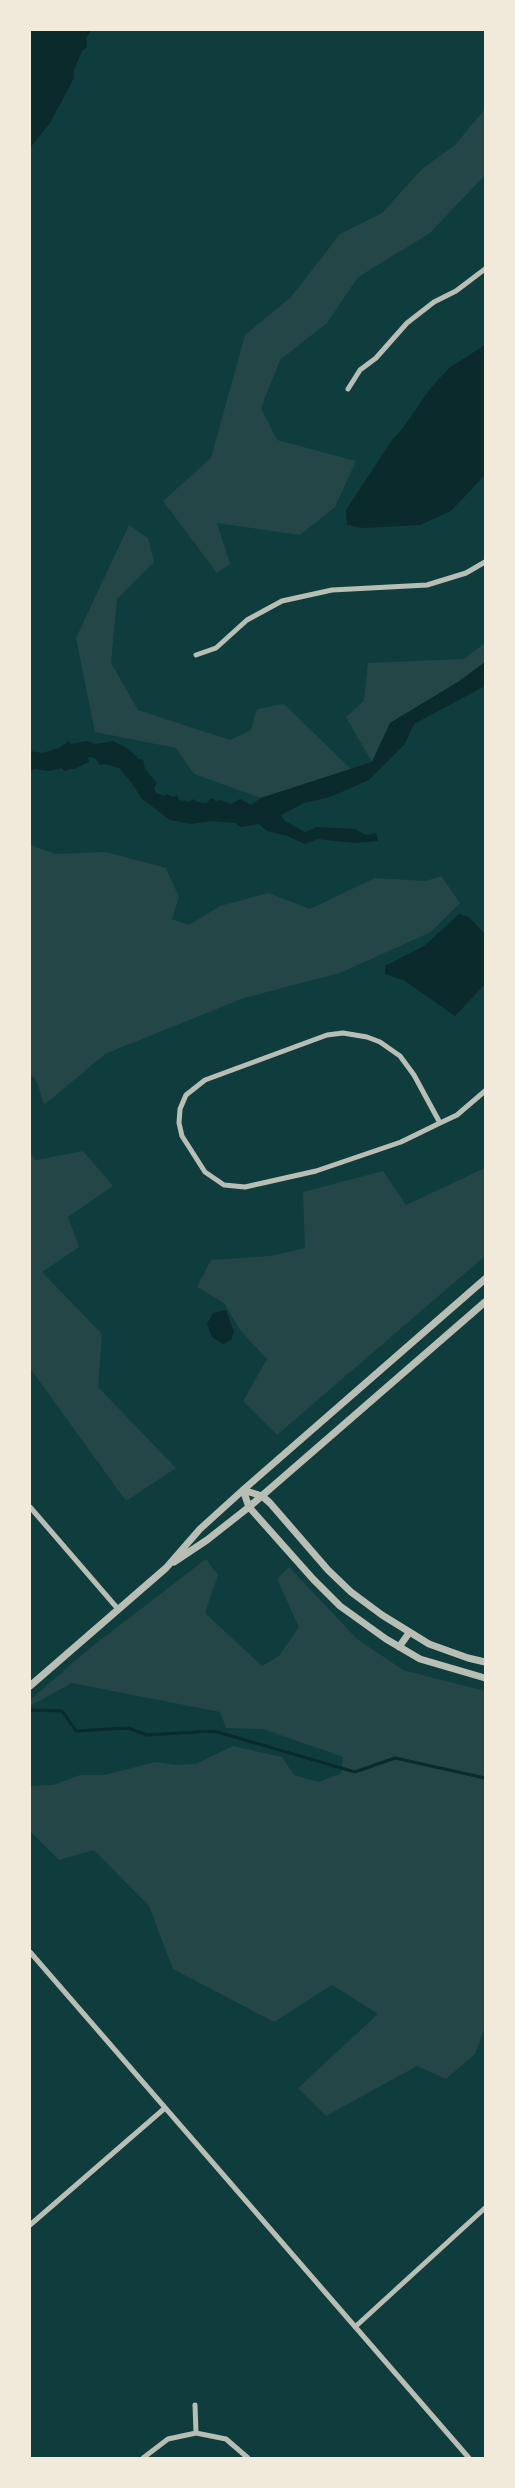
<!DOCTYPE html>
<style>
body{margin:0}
#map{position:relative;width:515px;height:2488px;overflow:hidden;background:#0f3d3e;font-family:Georgia,serif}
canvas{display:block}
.frame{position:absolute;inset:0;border:31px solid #f1e9da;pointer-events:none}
</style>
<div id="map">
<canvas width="515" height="2488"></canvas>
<div class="frame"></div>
</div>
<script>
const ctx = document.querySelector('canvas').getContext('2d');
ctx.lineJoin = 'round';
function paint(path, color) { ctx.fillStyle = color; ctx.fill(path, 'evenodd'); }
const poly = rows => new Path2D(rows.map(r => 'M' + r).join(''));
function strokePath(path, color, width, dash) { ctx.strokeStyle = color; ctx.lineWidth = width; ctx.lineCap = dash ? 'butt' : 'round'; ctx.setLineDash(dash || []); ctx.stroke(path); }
const green = poly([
 [485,109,485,175,430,233,358,277,327,323,280,360,261,408,277,440,356,461,335,507,300,535,217,523,230,564,217,573,163,501,211,458,245,335,291,297,340,234,382,213,422,169,455,145],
 [129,525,148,538,154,562,117,599,111,663,138,710,230,740,251,730,257,709,284,704,351,769,261,798,194,774,176,748,95,732,76,638],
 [485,643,485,662,458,682,390,723,372,762,346,717,364,701,368,663,464,659],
 [30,845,56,854,106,852,166,868,179,897,172,919,189,925,220,906,268,893,310,909,375,878,426,881,441,876,460,903,431,932,340,973,244,998,105,1054,44,1105,37,1082,30,1073],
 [83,1151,113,1186,68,1217,79,1247,42,1272,102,1334,98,1387,176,1468,126,1501,30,1368,30,1153,36,1160],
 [485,1168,485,1256,277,1435,243,1401,267,1359,240,1330,224,1303,197,1287,211,1260,270,1256,305,1248,303,1192,383,1171,406,1205],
 [206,1559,218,1575,205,1613,262,1666,279,1656,299,1627,277,1579,289,1567,357,1639,403,1670,485,1691,485,2027,475,2054,446,2079,417,2066,326,2116,298,2088,378,2014,332,1985,274,2022,173,1969,149,1906,94,1850,59,1860,30,1831,30,1786,53,1785,80,1775,105,1775,155,1762,177,1765,196,1764,233,1746,282,1757,294,1775,319,1782,341,1773,343,1757,263,1729,226,1728,220,1712,72,1683,30,1706,30,1700,90,1648]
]);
const water = poly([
 [30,30,90,30,90,32,86,38,87,47,82,51,74,70,74,78,50,123,30,148],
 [485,345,485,475,451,511,420,525,364,528,347,525,346,510,392,440,403,428,429,390,449,368],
 [485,662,485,686,414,724,404,745,369,780,330,797,304,803,281,815,285,821,305,832,317,827,355,829,366,835,376,833,378,841,355,843,318,839,305,844,287,836,267,831,259,824,241,827,235,823,212,821,191,824,170,820,141,798,132,783,119,768,105,764,100,765,95,758,88,757,89,762,74,769,68,769,67,771,64,771,62,768,49,771,34,769,30,772,30,751,42,753,59,748,69,741,71,744,87,741,96,744,113,741,127,748,139,759,143,759,145,769,157,783,154,788,156,793,164,796,166,794,174,797,177,795,179,800,189,802,194,799,197,802,206,803,212,798,216,801,221,800,231,804,240,799,251,805,261,798,372,762,390,723,458,682],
 [459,914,469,917,485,934,485,984,455,1016,405,981,385,974,385,966,424,946],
 [226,1310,234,1332,231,1340,223,1344,212,1337,207,1324,213,1313]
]);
const stream = poly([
 [30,1710,62,1711,76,1731,128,1728,147,1735,214,1731,355,1772,395,1758,485,1778]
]);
const minor = poly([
 [348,389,360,370,376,358,407,323,434,302,456,291,485,269],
 [196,655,216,648,247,620,282,601,332,590,427,585,466,573,485,562],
 [440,1123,414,1075,400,1056,380,1042,367,1037,343,1033,327,1035,205,1080,186,1095,180,1109,179,1123,182,1136,205,1172,224,1185,245,1187,316,1171,401,1142,440,1123,457,1115,485,1091],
 [30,1507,118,1609],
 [30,1952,469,2458],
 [30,2225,165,2108],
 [355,2327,485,2208],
 [195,2405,196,2433],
 [143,2458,168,2439,196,2433,226,2439,248,2458]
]);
const tertiary = poly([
 [243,1490,249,1507,313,1579,340,1606,386,1639,420,1659,485,1678],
 [243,1490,262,1496,270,1503,328,1570,351,1592,382,1615,429,1644,468,1658,485,1662],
 [174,1562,207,1540,249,1507,485,1302],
 [399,1647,409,1633],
 [30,1686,166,1568,200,1529,243,1490,485,1279]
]);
paint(green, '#244646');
paint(water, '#0a2a2b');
strokePath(stream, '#0a2a2b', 3);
strokePath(minor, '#b8beb3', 5);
strokePath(tertiary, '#b8beb3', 7);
</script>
